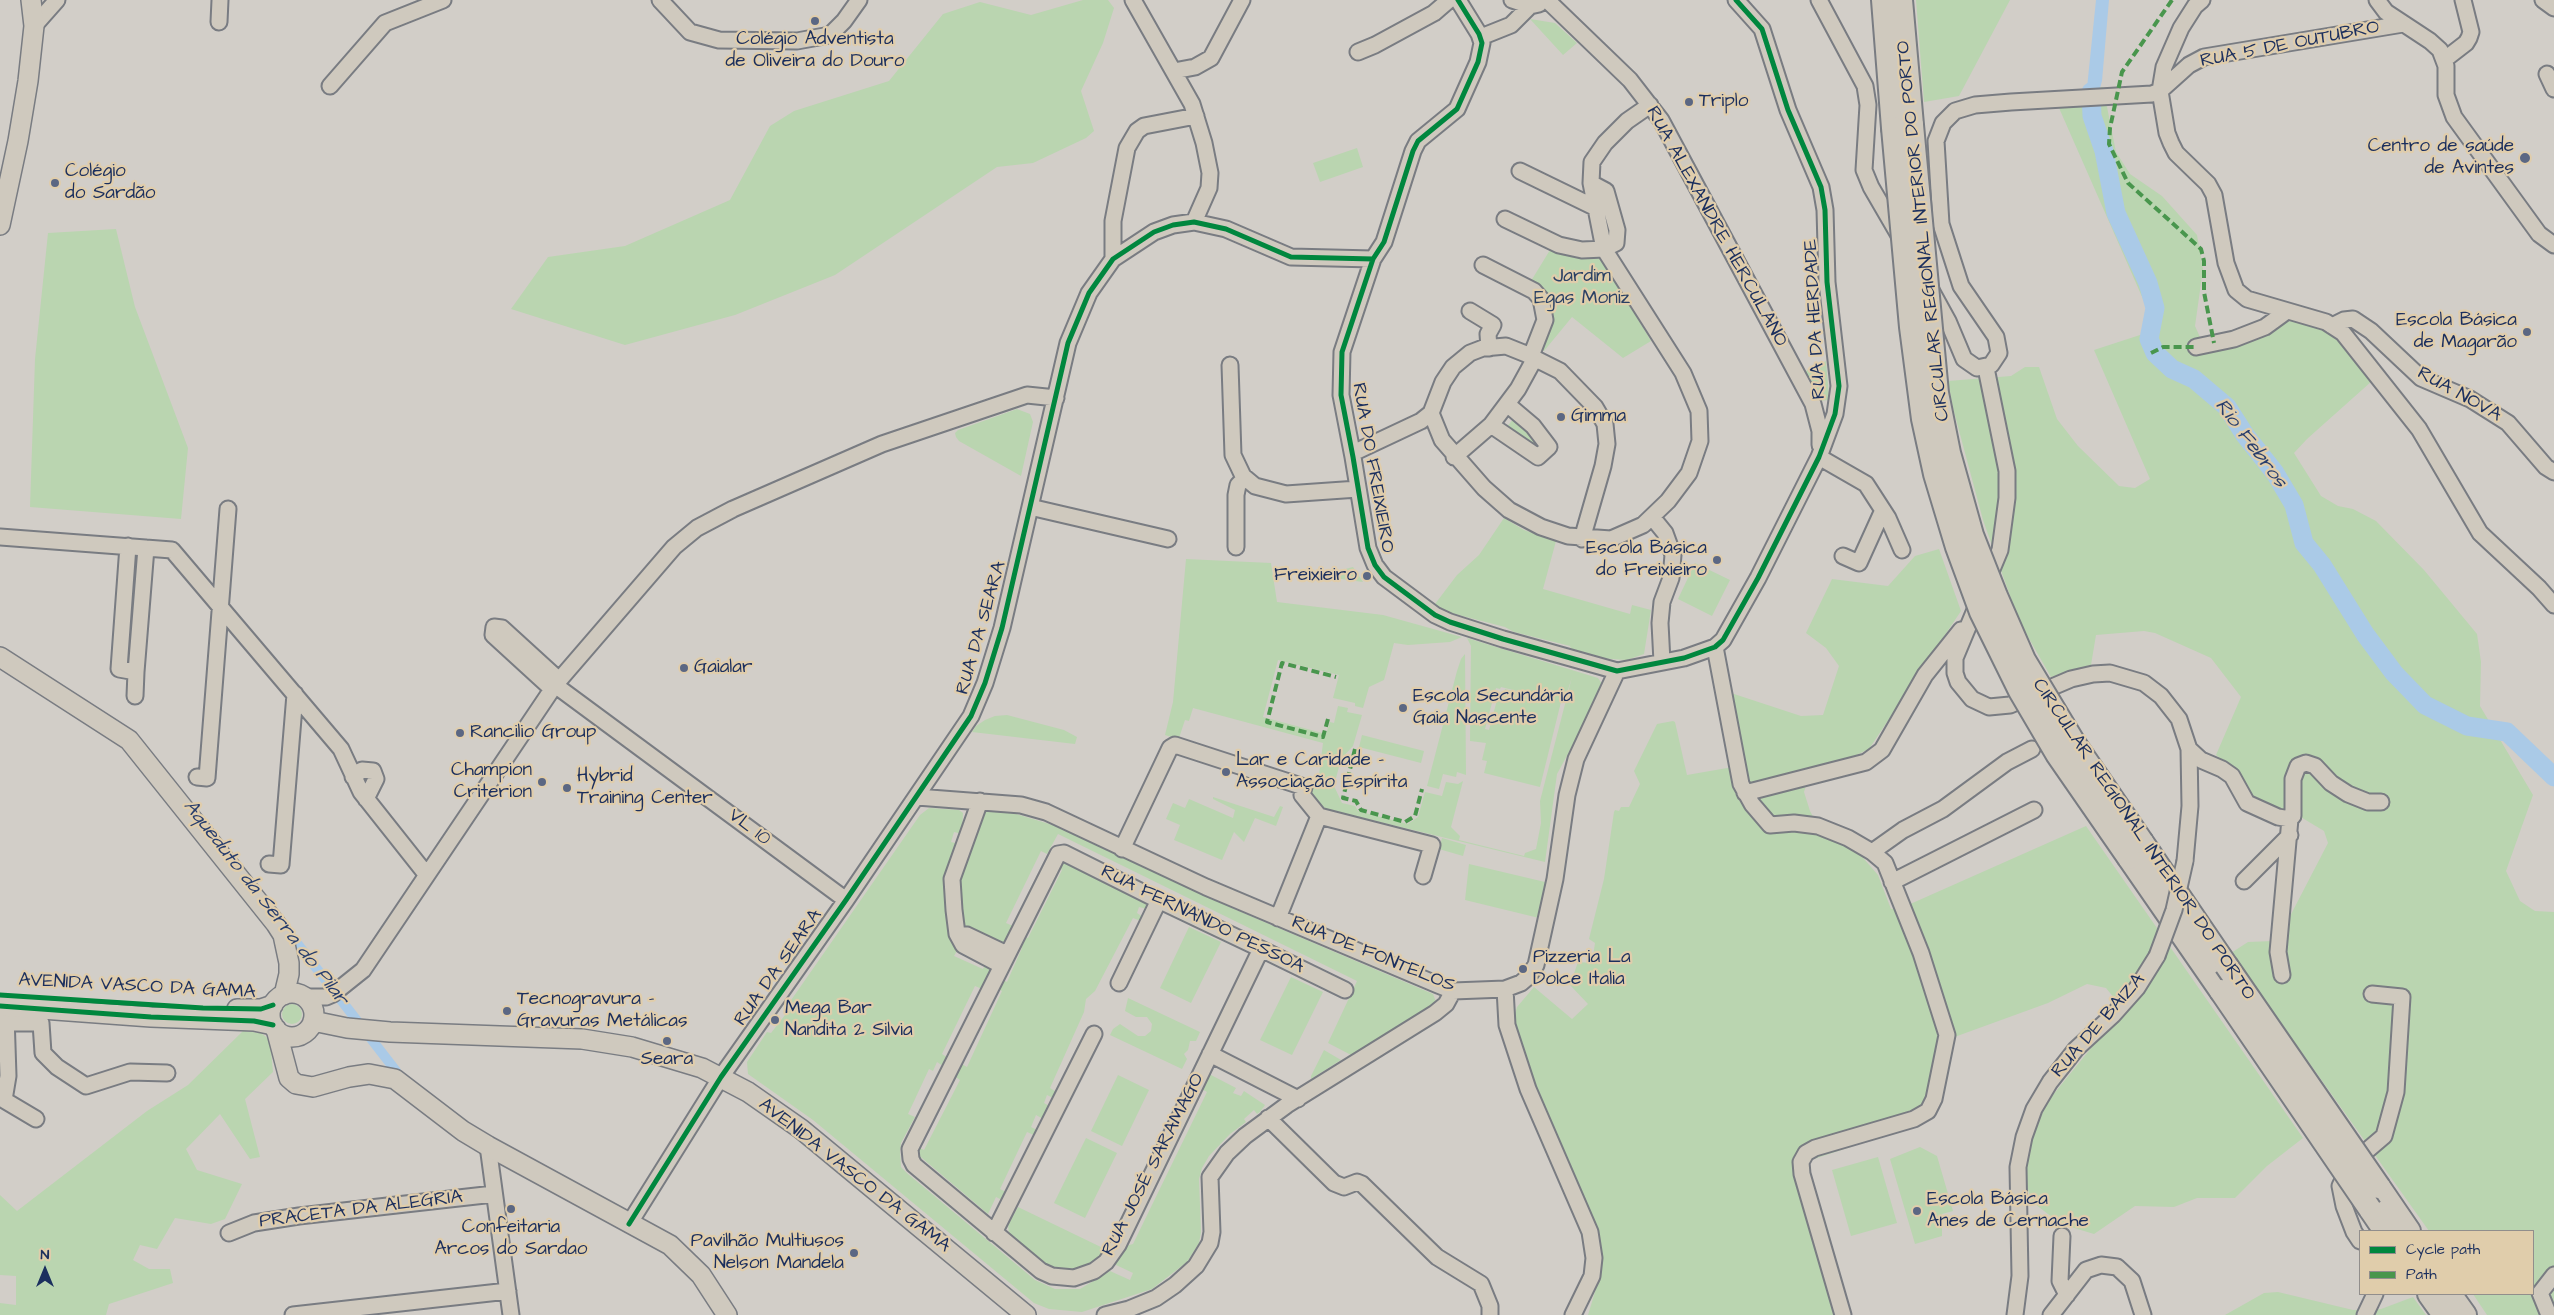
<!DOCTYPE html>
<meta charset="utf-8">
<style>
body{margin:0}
#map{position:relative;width:2554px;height:1315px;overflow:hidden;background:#d2cec8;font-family:"Architects Daughter",sans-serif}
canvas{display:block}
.legend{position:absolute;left:2359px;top:1230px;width:175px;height:65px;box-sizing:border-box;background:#e0cdab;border:1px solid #918e8c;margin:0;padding:6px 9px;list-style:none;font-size:15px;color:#1b2f5e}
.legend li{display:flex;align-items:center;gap:10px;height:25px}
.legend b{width:25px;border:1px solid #918e8c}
.north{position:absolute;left:20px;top:1245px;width:50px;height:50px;-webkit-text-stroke:4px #e0cdab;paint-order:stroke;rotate:0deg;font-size:14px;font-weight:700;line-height:20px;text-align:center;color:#1b2f5e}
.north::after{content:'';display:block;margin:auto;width:18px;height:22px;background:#1b2f5e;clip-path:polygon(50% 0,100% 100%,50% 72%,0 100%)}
</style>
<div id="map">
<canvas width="2554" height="1315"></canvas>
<ul class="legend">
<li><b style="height:6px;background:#00873e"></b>Cycle path</li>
<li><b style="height:6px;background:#49964d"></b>Path</li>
</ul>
<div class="north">N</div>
</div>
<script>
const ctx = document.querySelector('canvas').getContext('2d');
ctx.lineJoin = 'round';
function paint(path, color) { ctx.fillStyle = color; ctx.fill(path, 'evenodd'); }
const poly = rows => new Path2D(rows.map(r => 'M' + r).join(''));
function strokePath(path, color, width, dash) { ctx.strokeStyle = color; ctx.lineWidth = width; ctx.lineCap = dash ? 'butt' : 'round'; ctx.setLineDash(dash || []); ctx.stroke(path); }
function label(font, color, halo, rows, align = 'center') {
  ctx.font = font + ' "Architects Daughter",sans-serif'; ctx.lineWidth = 4.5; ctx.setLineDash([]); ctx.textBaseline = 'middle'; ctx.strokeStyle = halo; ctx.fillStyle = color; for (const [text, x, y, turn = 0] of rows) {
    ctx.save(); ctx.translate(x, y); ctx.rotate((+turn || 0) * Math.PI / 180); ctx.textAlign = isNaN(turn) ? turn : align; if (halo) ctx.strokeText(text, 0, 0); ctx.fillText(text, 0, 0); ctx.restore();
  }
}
const green = poly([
 [1083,0,1108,0,1114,8,1103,43,1081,91,1094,131,1086,138,1033,163,997,167,835,275,735,315,625,345,511,309,548,257,625,246,730,200,770,126,794,111,889,81,943,14,980,2,1031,15],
 [1916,0,2010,0,1959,96,1924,102],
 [1530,19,1555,23,1577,43,1563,55],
 [2103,87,2116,152,2130,174,2162,196,2197,235,2203,269,2195,326,2204,346,2254,328,2292,321,2317,324,2336,336,2372,381,2307,439,2294,453,2321,496,2338,506,2353,509,2376,521,2424,570,2477,634,2481,662,2480,706,2533,795,2506,871,2520,901,2535,911,2554,912,2554,1315,2487,1315,2473,1294,2533,1294,2533,1231,2429,1231,2231,953,2248,942,2273,941,2287,922,2328,843,2324,831,2299,816,2273,809,2251,797,2235,769,2216,755,2241,697,2211,658,2155,633,2144,631,2096,635,2091,665,2051,677,2019,621,1983,520,1953,408,1948,381,2011,376,2025,367,2039,367,2057,419,2078,446,2119,486,2135,488,2150,479,2094,350,2143,334,2154,324,2052,92],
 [1357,148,1363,167,1320,182,1313,163],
 [116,229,135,307,188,448,181,519,30,507,35,359,48,233],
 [1550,250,1601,257,1651,341,1623,358,1572,317,1544,351,1539,349,1535,283,1531,281],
 [1826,361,1829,397,1828,400,1820,401,1804,372],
 [1017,409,1030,414,1033,422,1021,476,959,441,956,437,955,433,958,430],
 [1514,418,1542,443,1537,450,1506,428],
 [1504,518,1524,530,1556,541,1543,589,1630,614,1632,605,1651,610,1644,654,1627,660,1596,658,1572,651,1570,646,1514,632,1505,627,1447,612,1435,604,1457,575,1479,555],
 [1939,549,1961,611,1869,749,1848,759,1825,764,1808,779,1804,792,1810,811,1818,826,1858,852,1878,875,1891,909,1908,905,2086,826,2303,1138,2267,1166,2235,1198,2197,1198,2174,1207,2135,1206,2094,1234,2061,1224,2031,1201,2025,1177,2031,1133,2052,1096,2123,1009,2106,988,2087,984,2048,1003,1949,1039,1929,1121,1808,1161,1794,1157,1837,1315,1588,1315,1601,1272,1599,1245,1520,1048,1512,1025,1517,1007,1534,987,1572,1019,1588,1004,1570,985,1578,962,1592,963,1595,943,1589,939,1604,879,1614,812,1615,810,1619,811,1621,807,1629,807,1640,784,1634,771,1657,724,1673,721,1675,722,1687,775,1733,767,1745,760,1731,693,1801,716,1823,715,1839,666,1826,648,1806,633,1832,579,1888,586,1915,556],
 [1186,559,1271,563,1277,602,1383,615,1462,637,1450,642,1408,645,1394,643,1384,680,1369,687,1363,708,1355,706,1355,703,1333,698,1339,675,1278,660,1263,717,1326,734,1330,722,1334,723,1338,706,1348,708,1347,712,1362,715,1353,746,1341,759,1334,786,1342,803,1355,806,1358,811,1408,824,1418,817,1425,792,1442,796,1446,782,1458,784,1463,781,1451,827,1460,836,1459,840,1524,856,1525,853,1536,849,1541,823,1540,801,1572,677,1564,703,1561,702,1540,787,1484,773,1487,761,1482,760,1486,743,1470,741,1471,646,1467,638,1598,678,1602,684,1600,695,1557,774,1545,862,1318,807,1312,798,1312,785,1318,783,1323,743,1193,708,1189,721,1185,720,1179,738,1183,741,1165,735,1173,702],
 [1501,687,1553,700,1505,689,1502,701,1497,700,1489,730,1485,729,1496,688,1500,689],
 [1695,563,1730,580,1712,616,1678,599],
 [1353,567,1363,582,1319,576],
 [1465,654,1466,775,1457,772,1456,777,1443,774,1439,789,1427,786,1457,671,1461,659],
 [1007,715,1064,730,1077,737,1075,744,972,732,976,726,985,720,995,716],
 [1362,735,1424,751,1421,763,1359,747],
 [1213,797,1274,817,1280,806,1283,807,1276,826,1255,818,1244,842,1234,832,1222,860,1174,840,1180,825,1166,819,1173,803,1185,808,1189,799,1233,818,1235,810,1213,799],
 [929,808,959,810,963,813,962,834,954,832,951,842,959,844,945,877,951,940,958,949,954,956,983,969,986,963,991,968,982,989,975,986,942,1054,948,1058,943,1066,937,1062,933,1071,929,1069,908,1114,915,1117,901,1143,900,1151,901,1167,908,1174,1035,1280,1055,1289,1080,1289,1110,1271,1130,1280,1133,1273,1114,1264,1122,1247,1133,1244,1207,1092,1200,1088,1206,1075,1211,1075,1236,1088,1233,1093,1241,1096,1244,1091,1265,1105,1260,1112,1257,1114,1254,1110,1244,1119,1246,1122,1230,1134,1209,1156,1202,1168,1199,1179,1201,1232,1199,1243,1187,1262,1152,1289,1082,1312,1049,1309,1034,1303,813,1120,748,1074,747,1062,767,1032,771,1033,785,1015,787,1006,920,815],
 [992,811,1013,813,1056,826,1234,909,1433,994,1436,1002,1353,1056,1328,1043,1357,981,1058,834,1047,854,1041,851,1006,923,1013,926,1002,946,960,926,955,878,981,812],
 [1442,838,1466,845,1463,856,1439,849],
 [1059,855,1150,903,1147,909,1139,907,1137,913,1143,917,1141,921,1133,918,1095,991,1086,999,1084,1012,1050,1088,1058,1093,1055,1099,1047,1095,1044,1103,1051,1107,1045,1120,1036,1115,1031,1127,1039,1131,1036,1136,1027,1132,1000,1189,1008,1193,1004,1201,996,1197,988,1214,916,1153,918,1147,924,1150,960,1080,953,1075,958,1062,967,1067,1002,991,995,987,999,978,1007,982,1022,948,1015,944,1020,935,1028,938,1062,870,1055,865],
 [1469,864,1545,882,1539,918,1465,900],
 [1189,927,1221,942,1191,1003,1160,988],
 [1291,977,1323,992,1292,1055,1260,1040],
 [1128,998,1200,1032,1196,1041,1190,1041,1188,1050,1184,1054,1187,1059,1182,1069,1110,1035,1113,1029,1120,1024,1138,1036,1145,1036,1151,1031,1152,1024,1147,1017,1136,1017,1125,1011],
 '282 1014a10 10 0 1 1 20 0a10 10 0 1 1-20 0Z',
 [243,1031,261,1033,270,1040,273,1072,245,1099,260,1157,250,1159,220,1114,186,1149,197,1170,242,1184,225,1219,211,1224,175,1218,157,1249,140,1245,133,1260,149,1269,170,1269,173,1283,109,1304,106,1315,0,1315,0,1303,16,1305,16,1276,0,1275,0,1195,17,1211,147,1111,188,1085],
 [1324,1050,1341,1060,1311,1079,1311,1076],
 [1118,1075,1149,1090,1122,1146,1091,1131],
 [1086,1138,1117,1153,1085,1218,1054,1203],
 [1920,1147,1937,1156,1953,1211,1942,1214,1942,1236,1915,1244,1890,1159],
 [1878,1157,1897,1223,1851,1236,1832,1170],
 [1018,1207,1105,1249,1096,1259,1083,1268,1066,1271,1049,1267,1009,1234,1008,1225],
 [2278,1292,2353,1310,2381,1309,2413,1297,2426,1315,2225,1315,2264,1293]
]);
const water = poly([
 [2096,0,2109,0,2102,81,2092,116,2089,113,2087,88]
]);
const canal = poly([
 [286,929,396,1071]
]);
const river = poly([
 [2091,92,2092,116,2104,151,2116,213,2148,283,2155,308,2149,339,2155,353,2172,369,2194,379,2227,407,2245,435,2275,473,2294,505,2304,543,2322,565,2365,634,2394,673,2425,705,2467,726,2507,732,2554,777]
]);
const minor = poly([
 [660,0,690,32,719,40,797,41,830,35,844,21,859,0],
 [1133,0,1192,104,1204,143,1210,173,1209,188,1194,222],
 [1458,0,1479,34,1482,43,1478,62,1457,109,1418,141,1413,151,1384,242,1373,259,1342,352,1341,395,1353,457,1368,548,1375,565,1384,577,1435,615,1450,622,1503,639,1617,671,1684,658,1715,647,1723,640,1758,578,1819,457,1835,414,1839,386,1827,282,1825,210,1821,187,1788,110,1762,29,1736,0],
 [1512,0,1530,6,1539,4],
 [1819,0,1865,86,1868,105,1864,170,1871,187,1900,237],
 [2202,0,2195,6,2181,28,2164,67,2160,91,2167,133,2171,143,2176,153,2208,184,2214,195,2226,263,2236,290,2247,299,2326,322,2343,333,2419,429,2480,533,2539,588,2554,605],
 [2377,0,2386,12,2430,41,2440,50,2446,66,2446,95,2454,117,2539,234,2554,245],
 [2543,0,2554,8],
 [1548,1,1630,80,1661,120,1813,404,1820,431,1820,445],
 [219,22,220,0],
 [34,26,57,0],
 [1481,37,1511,25,1530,6],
 [1358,52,1375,45,1434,13,1449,0],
 [2444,60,2466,43,2469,38,2471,32,2463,0],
 [1174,71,1195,67,1211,58,1242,0],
 [2547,74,2554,89],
 [330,86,385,23,443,0],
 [1520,171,1594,207],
 [1505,219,1559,245,1582,250,1604,249,1616,243,1617,230,1606,191,1591,183],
 [1113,259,1113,221,1127,148,1137,131,1144,126,1196,116],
 [1483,265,1534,291,1541,299,1545,320,1531,356],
 [1931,290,1948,321,1964,359,1977,368,1991,365,1999,353,1996,337,1961,286,1941,224,1936,141,1943,123,1955,111,1975,105,2011,102,2152,94,2160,91,2189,65,2204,57,2403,24],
 [1470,311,1493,325,1488,334,1489,348],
 [2332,326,2344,320,2353,319,2371,331,2421,378,2470,399,2508,423,2546,467,2554,472],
 [2196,347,2234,339,2265,327,2287,311],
 [1230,365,1233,455,1243,476,1255,486,1286,494,1358,489],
 [1986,368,2007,471,2007,498,2000,550,1955,658,1955,673,1958,682,1972,699,1989,707,2010,705,2071,679,2093,674,2110,673,2144,683,2161,696,2179,719,2189,749,2190,806,2185,861],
 [1431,413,1442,440,1484,488,1509,510,1541,527,1568,536,1611,539,1643,525,1668,501,1689,473,1700,441,1699,411,1683,373,1604,249,1591,183,1592,162,1605,143,1627,121,1650,105],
 [1491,425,1538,457,1549,447,1533,426,1507,404],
 [1353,453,1421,421,1431,413,1443,382,1453,367,1470,353,1483,348,1506,346,1526,354,1560,371,1595,407,1605,424,1607,444,1603,466,1582,539],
 [1454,457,1491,425,1518,389,1535,358],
 [1819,457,1866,484,1888,518,1902,550],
 [1030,507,1168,539],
 [1652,517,1665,533,1673,555,1671,578,1662,602,1660,623,1662,662],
 [0,537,172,550,341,749,361,792,426,874],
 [128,546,119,669,136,672,146,548],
 [1236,547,1236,495,1238,485,1245,478],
 [1843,556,1859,563,1883,510],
 [1715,647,1741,784,1752,804,1770,825,1794,823,1818,826,1848,838,1872,852,1885,863,1921,953,1947,1035,1934,1099,1928,1111,1914,1119,1815,1148,1806,1153,1801,1162,1802,1174,1843,1315],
 [555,685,846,900],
 [552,689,493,635,494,627,502,628,559,680],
 [135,696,136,672],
 [2189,749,2201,760,2222,769,2232,776,2247,803,2278,817,2290,819,2293,816,2293,779,2298,766,2306,763,2315,766,2331,783,2348,794,2368,802,2381,802],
 [197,777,207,778,228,509],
 [353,777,362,770,373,771,376,779,366,799],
 [1745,793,1866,762,1882,750,1925,675,1961,630],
 [917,797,1021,805,1046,812,1206,887,1438,985,1453,991,1505,989,1521,983,1528,977,1536,965,1555,879,1567,795,1576,759,1617,671],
 [980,801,952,879,954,910,957,934,963,945,1001,965],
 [1319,816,1432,845,1423,876],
 [1122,849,1170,748,1175,745,1304,787,1302,795,1319,816],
 [1872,852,1903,830,1943,809,2007,762,2032,749],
 [269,864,281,865,295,694],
 [2244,881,2290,835],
 [1892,882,2034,810],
 [1278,918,1319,816],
 [957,934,967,935,1007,954],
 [1261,949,1118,1245,1106,1262,1094,1271,1074,1278,1052,1276,1041,1271,914,1165,911,1159,910,1149,1058,854,1064,853,1152,897,1261,949,1345,990],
 [2282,975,2278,952,2290,819],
 [1119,983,1159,900],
 [1505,989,1507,1025,1528,1089,1590,1232,1594,1258,1592,1276,1573,1315],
 [304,997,326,997,333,994,363,970,555,685,674,547,697,528,733,509,882,444,1027,395,1056,398],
 [6,1015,8,1076,4,1100,36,1119],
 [7,1023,41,1023,43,1053,57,1067,86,1086,130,1072,167,1073],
 [1210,1054,1298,1099],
 [1268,1118,1334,1183,1344,1187,1357,1182,1362,1184,1437,1257,1481,1284,1490,1306,1490,1315],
 [488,1146,511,1315],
 [629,1224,721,1077,846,900,971,716,985,683,1002,628,1068,343,1089,293,1113,259,1154,232,1173,225,1194,222,1226,229,1291,257,1373,259],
 [229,1233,254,1223,299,1216,494,1194],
 [994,1233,1094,1034],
 [2062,1236,2060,1281,2067,1295],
 [2360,1241,2354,1232,2344,1206,2340,1186,2350,1165,2384,1136,2396,1092,2402,997,2372,994],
 [293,1315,508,1291],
 [1105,1315,1129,1309,1156,1298,1175,1285,1196,1266,1210,1243,1212,1232,1210,1177,1227,1153,1245,1136,1287,1105,1435,1013,1446,1004,1453,991],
 [2015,1315,2020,1276,2018,1167,2024,1137,2034,1109,2050,1082,2076,1049,2113,1015,2137,988,2157,956],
 [2051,1315,2086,1270,2101,1265,2117,1267,2132,1281,2143,1315],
 [2365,1315,2375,1294],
 [2549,1315,2540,1293,2554,1275]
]);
const major = poly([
 [0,225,18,141,28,81,34,26,31,0],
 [0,657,129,740,276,924,283,935,289,963,289,974,284,995],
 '270 1015a22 22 0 1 1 44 0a22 22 0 1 1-44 0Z',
 [0,1006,151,1017,254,1021,273,1025],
 [237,1009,261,1009,273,1005],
 [313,1021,347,1028,390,1032,582,1039,632,1047,702,1068,748,1092,801,1129,1026,1315],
 [276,1029,289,1078,296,1084,313,1087,349,1077,369,1074,395,1079,463,1131,488,1146,670,1245,701,1275,727,1315]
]);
const highway = poly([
 [1883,0,1893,128],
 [1901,0,1912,125],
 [2142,842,2226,965],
 [2129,858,2221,991],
 [2379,1187,2409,1231],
 [2370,1209,2385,1231],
 [2429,1294,2444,1315],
 [2450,1294,2465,1315]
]);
const minorBridge = poly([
 [2157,956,2174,910,2185,861]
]);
const highwayBridge = poly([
 [1912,125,1937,393,1949,453,1972,535,1996,596,2024,660,2074,743,2142,842],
 [1893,128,1911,327,1923,419,1935,474,1957,547,1981,612,2020,691,2057,754,2129,858],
 [2226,965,2379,1187],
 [2221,991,2370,1209]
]);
const quiet = poly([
 [2172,0,2122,72,2110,128,2109,144,2128,183,2201,249,2204,261,2204,292,2214,343],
 [2151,353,2163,347,2196,347],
 [1328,719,1323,737,1267,722,1282,663,1336,677],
 [1355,749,1343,798,1356,801,1361,810,1405,822,1415,816,1422,789]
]);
const cycleway = poly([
 [1458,0,1479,34,1482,43,1478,62,1457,109,1418,141,1413,151,1384,242,1373,259,1342,352,1341,395,1353,457,1368,548,1375,565,1384,577,1435,615,1450,622,1503,639,1617,671,1684,658,1715,647,1723,640,1758,578,1819,457,1835,414,1839,386,1827,282,1825,210,1821,187,1788,110,1762,29,1736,0],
 [0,995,203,1008,261,1009,273,1005],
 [0,1006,151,1017,254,1021,273,1025],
 [629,1224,721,1077,846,900,971,716,985,683,1002,628,1068,343,1089,293,1113,259,1154,232,1173,225,1194,222,1226,229,1291,257,1373,259]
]);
const markers = [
 [815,21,5,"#5b6783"],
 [1689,102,5,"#5b6783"],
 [2525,158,6,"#5b6783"],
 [55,183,5,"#5b6783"],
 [2527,332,5,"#5b6783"],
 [1561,417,5,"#5b6783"],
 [1717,560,5,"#5b6783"],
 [1367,576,5,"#5b6783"],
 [684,668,5,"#5b6783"],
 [1403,708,5,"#5b6783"],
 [460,733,5,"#5b6783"],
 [1226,772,5,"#5b6783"],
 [542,782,5,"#5b6783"],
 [567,788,5,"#5b6783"],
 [1523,969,5,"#5b6783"],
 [507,1011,5,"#5b6783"],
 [775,1020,5,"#5b6783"],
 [667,1041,5,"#5b6783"],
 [511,1209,5,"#5b6783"],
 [1917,1211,5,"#5b6783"],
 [854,1253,5,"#5b6783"]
];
const poiNames = [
 ["Colégio Adventista",815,40,"center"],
 ["de Oliveira do Douro",815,62,"center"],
 ["Triplo",1699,102],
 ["Centro de saúde",2514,147,"right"],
 ["de Avintes",2514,169,"right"],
 ["Colégio",65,172],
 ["do Sardão",65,194],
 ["Escola Básica",2517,321,"right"],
 ["de Magarão",2517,343,"right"],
 ["Gimma",1571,417],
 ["Escola Básica",1707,549,"right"],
 ["do Freixieiro",1707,571,"right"],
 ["Freixieiro",1357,576,"right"],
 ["Gaialar",694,668],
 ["Escola Secundária",1413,697],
 ["Gaia Nascente",1413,719],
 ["Rancilio Group",470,733],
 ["Lar e Caridade -",1236,761],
 ["Associação Espírita",1236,783],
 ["Champion",532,771,"right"],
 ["Criterion",532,793,"right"],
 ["Hybrid",577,777],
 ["Training Center",577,799],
 ["Pizzeria La",1533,958],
 ["Dolce Italia",1533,980],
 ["Tecnogravura -",517,1000],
 ["Gravuras Metálicas",517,1022],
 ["Mega Bar",785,1009],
 ["Nandita 2 Silvia",785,1031],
 ["Seara",667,1060,"center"],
 ["Escola Básica",1927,1200],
 ["Anes de Cernache",1927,1222],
 ["Confeitaria",511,1228,"center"],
 ["Arcos do Sardao",511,1250,"center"],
 ["Pavilhão Multiusos",844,1242,"right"],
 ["Nelson Mandela",844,1264,"right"]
];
const streetNames = [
 ["RUA 5 DE OUTUBRO",2290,45,-11],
 ["RUA ALEXANDRE HERCULANO",1716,227,61],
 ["CIRCULAR REGIONAL INTERIOR DO PORTO",1924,231,-96],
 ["RUA DA HERDADE",1816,319,-93],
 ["RUA NOVA",2459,395,29],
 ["RUA DO FREIXIEIRO",1372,468,80],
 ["RUA DA SEARA",982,628,-74],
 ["VL 10",749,828,37],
 ["CIRCULAR REGIONAL INTERIOR DO PORTO",2143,840,56],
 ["RUA FERNANDO PESSOA",1202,920,26],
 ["RUA DE FONTELOS",1373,955,22],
 ["RUA DA SEARA",779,968,-55],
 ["AVENIDA VASCO DA GAMA",137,987,3],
 ["RUA DE BAIZA",2099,1026,-49],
 ["RUA JOSÉ SARAMAGO",1154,1165,-63],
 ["AVENIDA VASCO DA GAMA",854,1176,38],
 ["PRACETA DA ALEGRIA",361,1210,-7]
];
const parkNames = [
 ["Jardim",1582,277],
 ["Egas Moniz",1582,299]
];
const waterNames = [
 ["Rio Febros",2250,444,53],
 ["Aqueduto da Serra do Pilar",265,903,52]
];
paint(green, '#bad5b0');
paint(water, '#aacae7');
strokePath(canal, '#aacae7', 10);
strokePath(river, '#aacae7', 19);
strokePath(minor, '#797c82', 19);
strokePath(major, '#797c82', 22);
strokePath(highway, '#797c82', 26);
strokePath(minor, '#cfc9be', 15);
strokePath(major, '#cfc9be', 19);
strokePath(highway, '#cfc9be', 22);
strokePath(minorBridge, '#797c82', 19, []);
strokePath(highwayBridge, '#797c82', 26, []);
strokePath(minorBridge, '#cfc9be', 15);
strokePath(highwayBridge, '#cfc9be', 22);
strokePath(quiet, '#49964d', 4, [8, 4]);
strokePath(cycleway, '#00873e', 5);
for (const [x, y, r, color] of markers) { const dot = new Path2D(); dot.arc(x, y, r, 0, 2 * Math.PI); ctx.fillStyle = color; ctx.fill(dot); strokePath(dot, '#e0cdab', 2); }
label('19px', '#1b2f5e', '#e0cdab', poiNames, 'left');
label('19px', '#1b2f5e', '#e0cdab', streetNames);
label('19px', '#294064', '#e0cdab', parkNames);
label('italic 20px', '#283e6d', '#e0cdab', waterNames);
</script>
